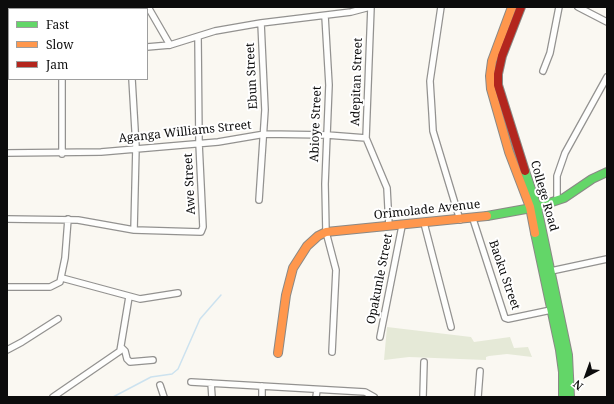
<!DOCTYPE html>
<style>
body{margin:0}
#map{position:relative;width:614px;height:404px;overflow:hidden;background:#faf8f2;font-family:"Noto Serif",serif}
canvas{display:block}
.frame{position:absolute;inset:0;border:8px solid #0c0c0c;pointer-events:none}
.legend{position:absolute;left:8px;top:8px;width:140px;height:72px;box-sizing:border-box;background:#fff;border:1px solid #9e9e9e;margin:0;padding:5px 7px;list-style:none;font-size:12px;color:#0c0c0c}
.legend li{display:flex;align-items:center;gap:8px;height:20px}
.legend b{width:20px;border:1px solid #9e9e9e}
.north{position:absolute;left:566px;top:356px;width:40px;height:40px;-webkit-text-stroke:3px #fff;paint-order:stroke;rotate:221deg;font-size:11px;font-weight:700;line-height:16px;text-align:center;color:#0c0c0c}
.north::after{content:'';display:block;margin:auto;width:14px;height:18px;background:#0c0c0c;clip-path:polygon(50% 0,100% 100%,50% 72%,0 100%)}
</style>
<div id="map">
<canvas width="614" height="404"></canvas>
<div class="frame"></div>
<ul class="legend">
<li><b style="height:5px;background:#63d668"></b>Fast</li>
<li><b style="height:5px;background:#ff974d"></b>Slow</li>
<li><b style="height:5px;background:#b3261e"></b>Jam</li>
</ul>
<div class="north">N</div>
</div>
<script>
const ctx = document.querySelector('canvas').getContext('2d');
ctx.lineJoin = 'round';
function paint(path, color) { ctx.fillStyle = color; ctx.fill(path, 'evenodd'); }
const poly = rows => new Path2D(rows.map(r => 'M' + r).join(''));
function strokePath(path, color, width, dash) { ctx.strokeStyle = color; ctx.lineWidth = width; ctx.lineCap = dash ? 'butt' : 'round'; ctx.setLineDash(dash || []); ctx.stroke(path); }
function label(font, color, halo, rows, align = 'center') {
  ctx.font = font + ' "Noto Serif",serif'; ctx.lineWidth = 4; ctx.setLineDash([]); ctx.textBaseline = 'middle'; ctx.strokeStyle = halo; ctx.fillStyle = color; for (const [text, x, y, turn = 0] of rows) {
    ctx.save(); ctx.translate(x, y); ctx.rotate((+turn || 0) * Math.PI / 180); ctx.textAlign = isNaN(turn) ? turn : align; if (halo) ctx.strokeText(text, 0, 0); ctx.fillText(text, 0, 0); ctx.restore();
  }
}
const cemetery = poly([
 [387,327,471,337,474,342,510,337,514,348,528,347,532,357,507,354,489,356,486,357,486,360,409,357,384,360]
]);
const stream = poly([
 [113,397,151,377,172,374,178,369,200,319,221,295]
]);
const street = poly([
 [148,7,170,45],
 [371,7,366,138,387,188,389,226],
 [441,7,430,81,432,113,433,131,460,220],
 [578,7,607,22],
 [325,16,329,85,325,184,326,232,336,270,332,352],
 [147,47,170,45,215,31,261,23,351,12,370,7],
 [7,62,9,62],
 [543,71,550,53,559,7],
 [62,79,62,154],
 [132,79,136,147,134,230],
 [7,153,101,152,218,142,265,134,327,135,366,138],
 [259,200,265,110,261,23],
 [557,200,557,176,565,153,607,77],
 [7,219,78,220,134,230,201,232,203,227,199,143,198,37],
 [473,219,505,318,508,319,551,310],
 [424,223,451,327],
 [551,271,607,259],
 [62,278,140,299,178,293],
 [7,287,50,287,60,282,65,258,68,219],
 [380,337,402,226],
 [122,348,125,351,127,359,130,362,153,360],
 [7,350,22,342,58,319],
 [191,382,365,392,374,397],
 [211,383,212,397],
 [160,385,164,397],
 [53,397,120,351,129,297],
 [262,397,262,386],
 [316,397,317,390],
 [423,397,424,362],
 [478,397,480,371]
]);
const fast = poly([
 [525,171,537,207,568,355,570,397],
 [487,216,537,207,564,198,592,179,607,172],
 [535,233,560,350,563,372,563,397]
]);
const slow = poly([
 [512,7,492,61,490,76,491,89,509,152,530,207,535,233],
 [278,353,286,295,293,268,307,246,318,236,326,232,487,216]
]);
const jam = poly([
 [521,7,502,56,498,74,498,85,525,171]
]);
const streetNames = [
 ["Ebun Street",252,76,-93],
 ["Adepitan Street",357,82,-88],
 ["Abioye Street",316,124,-88],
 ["Aganga Williams Street",185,132,-6],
 ["Awe Street",190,184,-93],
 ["College Road",544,196,74],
 ["Orimolade Avenue",427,210,-6],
 ["Baoku Street",504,275,71],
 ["Opakunle Street",380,279,-79]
];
paint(cemetery, '#e5e9d7');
strokePath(stream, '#cce2ef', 1.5);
strokePath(street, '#939290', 8);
strokePath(fast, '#8a8986', 10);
strokePath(slow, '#8a8986', 10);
strokePath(jam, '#8a8986', 10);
strokePath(street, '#fefefd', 5.5);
strokePath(fast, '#63d668', 8);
strokePath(slow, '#ff974d', 8);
strokePath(jam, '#b3261e', 8);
label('12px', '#0c0c0c', '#fff', streetNames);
</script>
